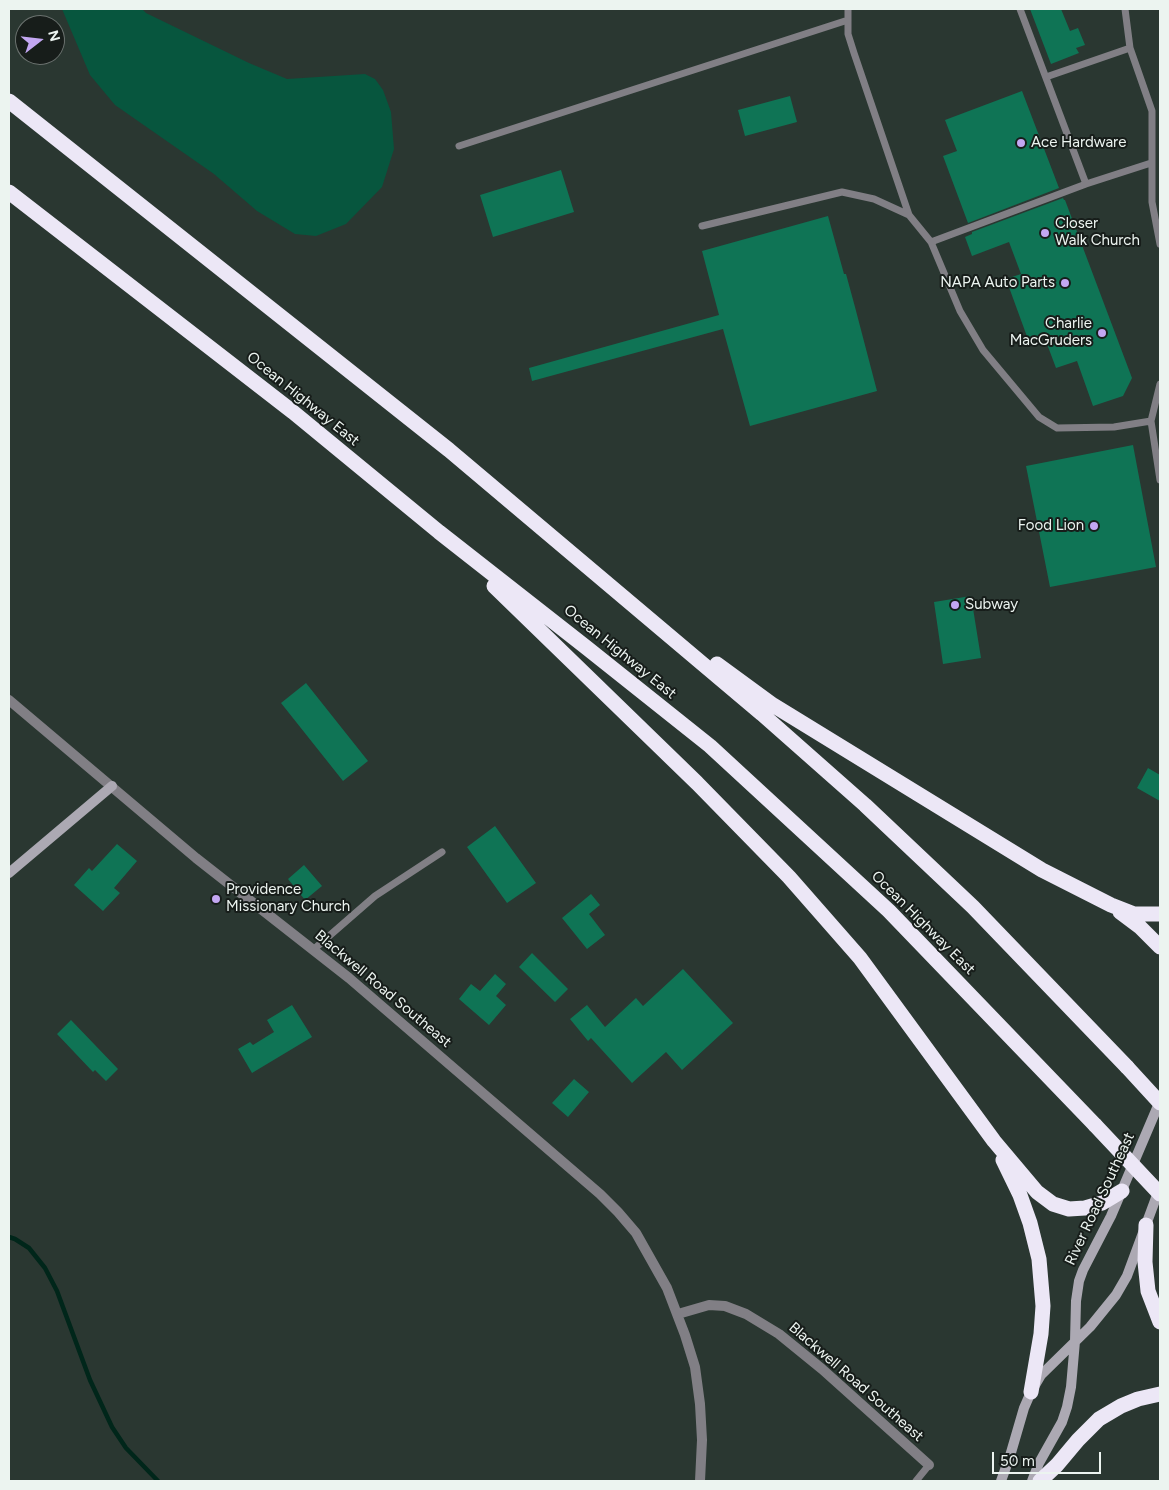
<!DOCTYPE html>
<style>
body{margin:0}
#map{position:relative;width:1169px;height:1490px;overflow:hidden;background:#2a3731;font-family:Figtree,sans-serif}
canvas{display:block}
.frame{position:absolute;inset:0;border:10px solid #ecf4f0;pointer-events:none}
.north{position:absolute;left:15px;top:15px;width:50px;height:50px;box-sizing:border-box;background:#171d1a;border:1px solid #6c7370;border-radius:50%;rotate:74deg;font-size:14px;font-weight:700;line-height:20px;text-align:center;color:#ecf4f0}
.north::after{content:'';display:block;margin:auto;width:18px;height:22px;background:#c3a7f2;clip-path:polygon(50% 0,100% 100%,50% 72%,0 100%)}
.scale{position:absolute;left:992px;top:1452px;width:109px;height:22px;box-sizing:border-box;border:2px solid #ecf4f0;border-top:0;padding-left:6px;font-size:15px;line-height:18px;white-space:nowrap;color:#ecf4f0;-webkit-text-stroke:4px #171d1a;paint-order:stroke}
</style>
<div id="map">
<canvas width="1169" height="1490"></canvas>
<div class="frame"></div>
<div class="north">N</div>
<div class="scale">50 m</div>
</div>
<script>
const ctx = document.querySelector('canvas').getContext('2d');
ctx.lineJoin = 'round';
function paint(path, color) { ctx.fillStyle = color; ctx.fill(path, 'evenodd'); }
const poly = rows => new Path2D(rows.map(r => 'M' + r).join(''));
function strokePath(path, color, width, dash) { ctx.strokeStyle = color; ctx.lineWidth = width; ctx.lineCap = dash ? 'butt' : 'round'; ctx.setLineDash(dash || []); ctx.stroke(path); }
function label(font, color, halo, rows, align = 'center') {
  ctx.font = font + ' Figtree,sans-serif'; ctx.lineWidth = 4; ctx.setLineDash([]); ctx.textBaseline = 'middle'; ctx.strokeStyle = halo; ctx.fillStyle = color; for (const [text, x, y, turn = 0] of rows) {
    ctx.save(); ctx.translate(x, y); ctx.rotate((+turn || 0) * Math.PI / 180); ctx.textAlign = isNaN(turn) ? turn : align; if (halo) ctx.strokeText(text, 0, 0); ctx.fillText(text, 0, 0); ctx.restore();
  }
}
const green = poly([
 [62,9,142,9,146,13,249,63,287,79,365,74,375,79,383,90,391,112,394,149,382,187,346,224,316,236,295,234,257,211,214,174,115,105,90,75]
]);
const stream = poly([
 [9,1237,15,1239,29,1248,45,1268,57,1291,90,1380,112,1427,126,1448,158,1481]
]);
const building = poly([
 [1030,9,1061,9,1070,31,1078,28,1085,45,1076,48,1079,53,1051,64],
 [1022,91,1059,188,968,223,943,156,957,151,945,120],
 [790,96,797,122,745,136,738,110],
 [561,170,574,212,493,237,480,195],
 [1063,198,1064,200,1065,200,1132,378,1123,396,1093,406,1077,361,1056,368,1044,336,1029,342,1006,279,1021,274,1009,242,972,256,965,237,972,234,972,232],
 [828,216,844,274,846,274,855,307,877,391,750,426,723,329,532,381,529,368,719,315,702,251],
 [1133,445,1156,567,1050,587,1026,466],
 [971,596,981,658,943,664,934,602],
 [306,683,368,761,343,781,281,703],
 [1148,768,1160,775,1160,801,1137,788],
 [495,826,536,883,507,903,467,847],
 [117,844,137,861,114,888,120,893,103,911,74,885,89,868,92,871],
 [304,865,322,886,305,900,288,879],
 [591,894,600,905,589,914,605,935,587,949,562,918],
 [532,953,568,989,555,1002,519,967],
 [683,969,733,1023,682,1070,666,1052,632,1083,591,1038,588,1041,570,1019,587,1005,605,1027,636,998,643,1006],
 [495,974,506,984,496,996,506,1005,489,1025,459,999,471,984,480,991],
 [292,1005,312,1037,252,1073,238,1049,250,1042,253,1045,274,1032,267,1020],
 [71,1020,118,1069,106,1081,95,1070,93,1072,57,1034],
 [574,1079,589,1092,568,1117,552,1103]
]);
const lane = poly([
 [848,9,848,34,854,53,909,215,931,242,960,311,983,350,1039,417,1057,428,1114,427,1151,421],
 [1020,9,1086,184,1151,163],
 [1125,9,1130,48,1152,111,1152,202,1160,244],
 [1046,77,1130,48],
 [459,146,848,20],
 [702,226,842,192,874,199,909,215],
 [931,242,1086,184],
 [1160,384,1151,421,1160,480],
 [313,950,375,896,442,852],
 [916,1481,929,1465]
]);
const street = poly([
 [9,700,196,858,349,978,600,1194,618,1212,636,1233,667,1288,685,1335,695,1367,700,1404,702,1440,700,1481],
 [678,1314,709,1305,725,1306,746,1314,779,1334,822,1369,929,1465]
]);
const secondary = poly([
 [9,873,112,786],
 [1001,1481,1010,1456,1024,1408,1031,1392,1041,1375,1090,1327,1116,1295,1127,1276,1160,1187],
 [1032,1481,1039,1463,1062,1422,1067,1407,1071,1387,1075,1341,1076,1301,1079,1281,1083,1270,1111,1216,1160,1101]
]);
const highway = poly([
 [9,101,449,450,762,714,865,805,973,907,1127,1067],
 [9,192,293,412,439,532,587,648,710,746,889,911,1095,1125],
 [494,586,697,783,789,877,860,958,994,1141,1037,1192,1053,1204,1069,1209,1085,1208,1102,1203,1122,1191],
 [717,664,773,705,1042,870,1111,905,1134,914,1160,914],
 [1120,912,1140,927,1160,947],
 [1003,1160,1020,1195,1030,1223,1039,1259,1043,1306,1041,1334,1031,1392],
 [1146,1225,1145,1262,1148,1291,1160,1322],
 [1040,1481,1057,1465,1078,1440,1099,1419,1121,1406,1138,1399,1160,1394]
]);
const highwayBridge = poly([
 [1127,1067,1160,1103],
 [1095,1125,1160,1194]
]);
const markers = [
 [1021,143,5,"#c3a7f2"],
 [1045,233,5,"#c3a7f2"],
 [1065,283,5,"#c3a7f2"],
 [1102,333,5,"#c3a7f2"],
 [1094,526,5,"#c3a7f2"],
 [955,605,5,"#c3a7f2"],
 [216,899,5,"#c3a7f2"]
];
const poiNames = [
 ["Ace Hardware",1031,143],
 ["Closer",1055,224],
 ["Walk Church",1055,241],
 ["NAPA Auto Parts",1055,283,"right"],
 ["Charlie",1092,324,"right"],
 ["MacGruders",1092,341,"right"],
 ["Food Lion",1084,526,"right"],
 ["Subway",965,605],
 ["Providence",226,890],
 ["Missionary Church",226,907]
];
const streetNames = [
 ["Ocean Highway East",303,399,39],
 ["Ocean Highway East",620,652,39],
 ["Ocean Highway East",923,923,45],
 ["Blackwell Road Southeast",383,989,40],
 ["River Road Southeast",1100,1199,-65],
 ["Blackwell Road Southeast",856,1382,41]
];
paint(green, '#07563e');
strokePath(stream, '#00261a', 4.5);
paint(building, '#0f7455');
strokePath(lane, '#817f85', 7);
strokePath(street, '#817f85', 10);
strokePath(secondary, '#aca9b3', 10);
strokePath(highway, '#ece7f6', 15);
strokePath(highwayBridge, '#ece7f6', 15);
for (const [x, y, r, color] of markers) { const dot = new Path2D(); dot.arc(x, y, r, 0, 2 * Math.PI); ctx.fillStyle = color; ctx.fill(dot); strokePath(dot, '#171d1a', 2); }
label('15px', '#ecf4f0', '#171d1a', poiNames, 'left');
label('15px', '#ecf4f0', '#171d1a', streetNames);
</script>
